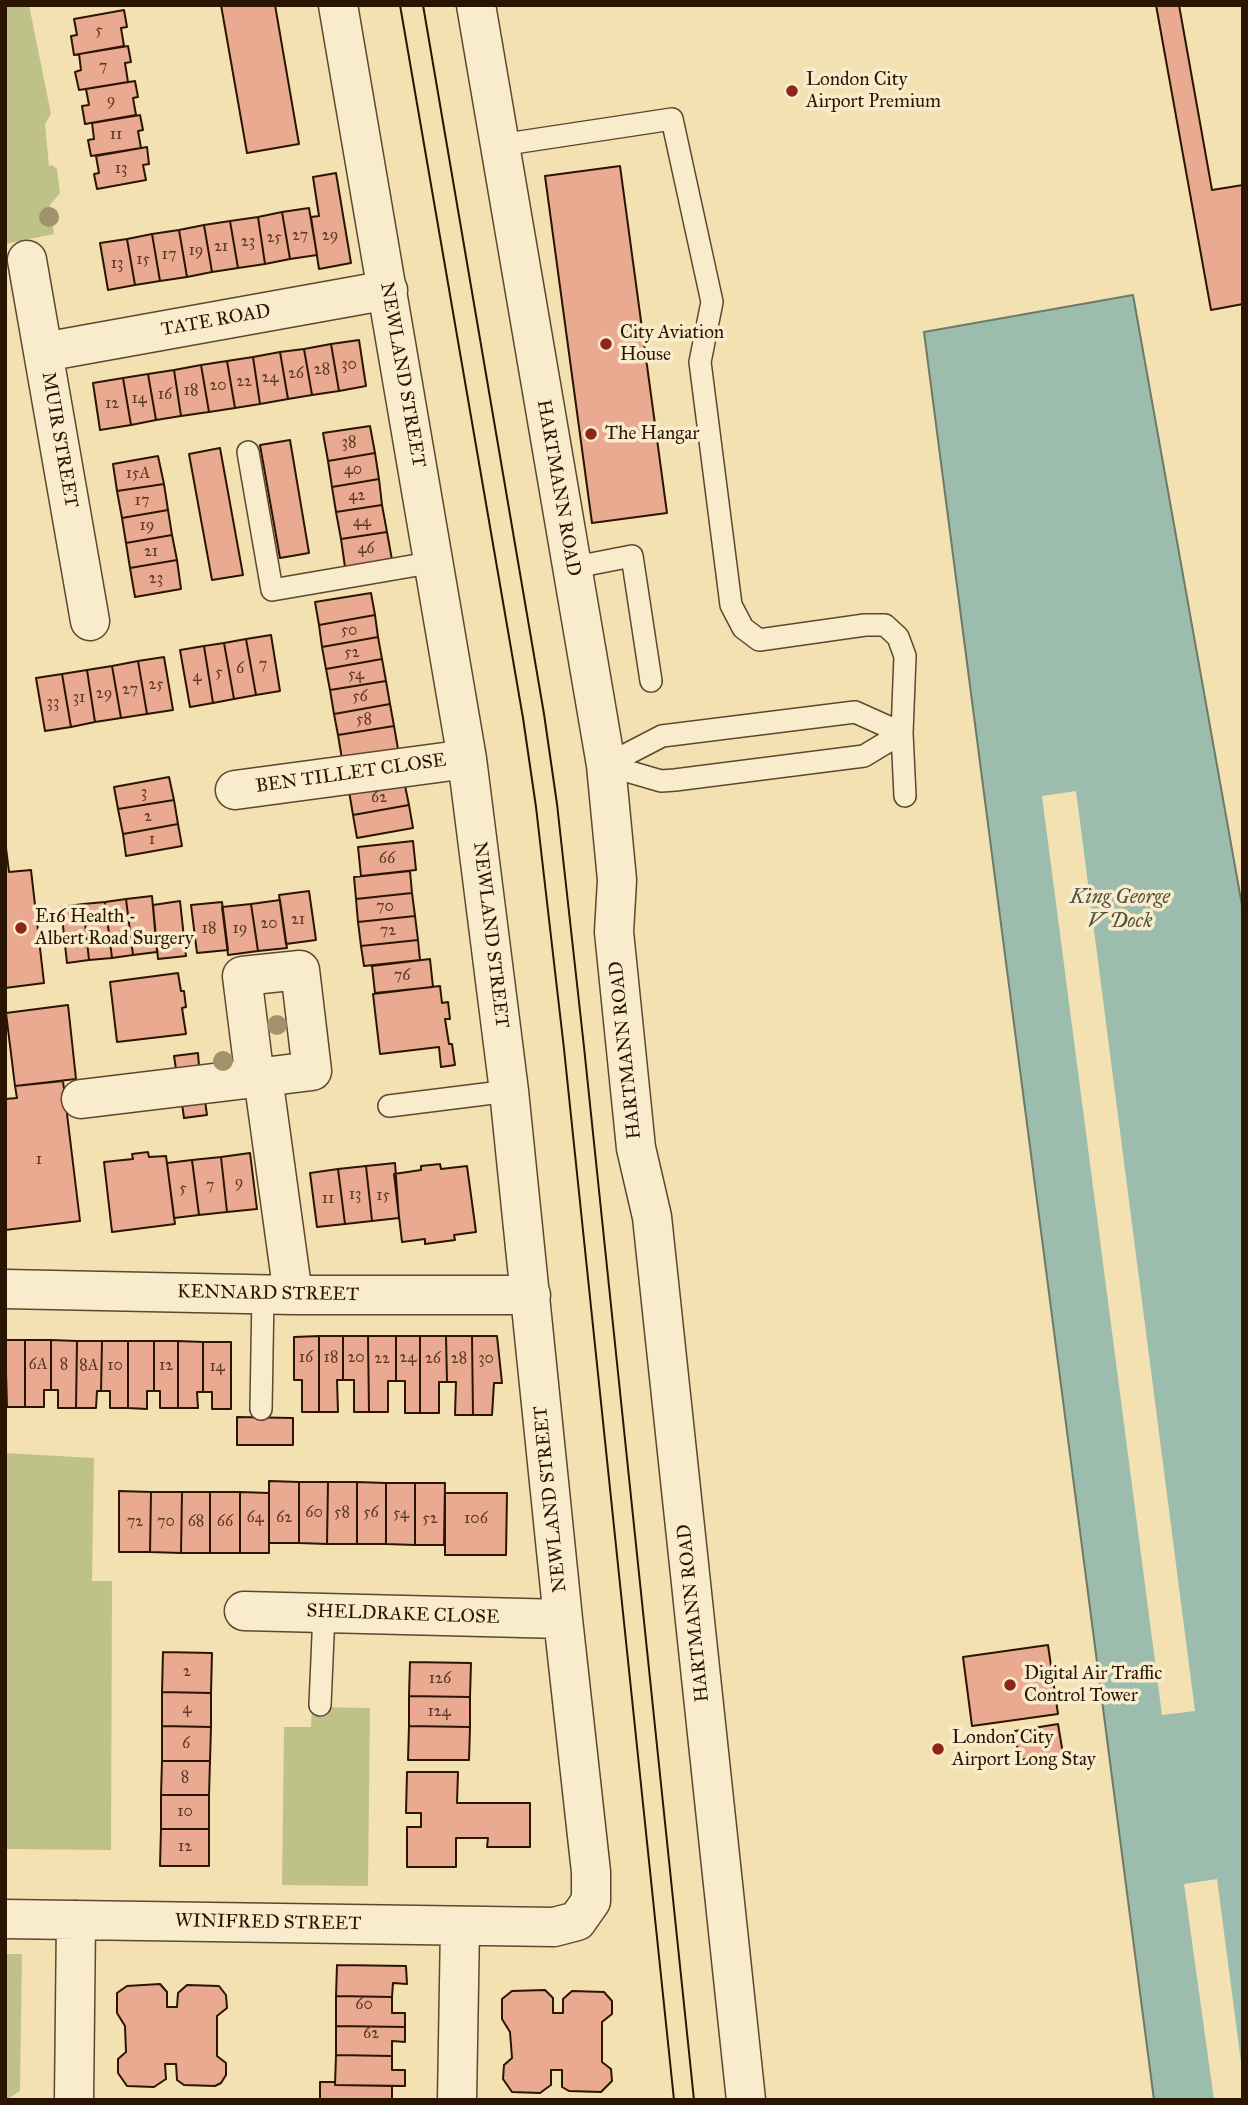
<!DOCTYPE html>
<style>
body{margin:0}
#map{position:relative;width:1248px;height:2105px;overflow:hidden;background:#f4e1b1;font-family:"IM FELL Great Primer",serif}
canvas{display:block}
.frame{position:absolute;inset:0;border:7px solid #2a1502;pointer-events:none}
</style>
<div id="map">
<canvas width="1248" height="2105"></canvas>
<div class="frame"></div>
</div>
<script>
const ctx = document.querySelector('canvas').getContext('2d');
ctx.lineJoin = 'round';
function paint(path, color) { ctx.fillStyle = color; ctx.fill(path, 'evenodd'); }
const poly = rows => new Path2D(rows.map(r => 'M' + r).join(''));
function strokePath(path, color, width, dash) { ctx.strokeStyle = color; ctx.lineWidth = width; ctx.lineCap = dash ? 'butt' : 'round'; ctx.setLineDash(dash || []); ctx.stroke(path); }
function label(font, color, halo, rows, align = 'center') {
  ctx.font = font + ' "IM FELL Great Primer",serif'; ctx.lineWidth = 7; ctx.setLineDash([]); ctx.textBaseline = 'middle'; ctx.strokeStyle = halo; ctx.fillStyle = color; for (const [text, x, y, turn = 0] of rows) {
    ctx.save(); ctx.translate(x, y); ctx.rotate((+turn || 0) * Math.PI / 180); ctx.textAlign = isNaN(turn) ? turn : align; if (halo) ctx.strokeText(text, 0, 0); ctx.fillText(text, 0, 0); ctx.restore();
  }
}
const green = poly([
 [5,5,29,5,51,114,45,124,49,166,52,165,57,169,60,193,50,205,54,234,5,244],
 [5,1453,94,1458,92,1581,112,1581,111,1850,5,1849],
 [312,1707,370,1708,368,1886,282,1885,284,1727,311,1727],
 [5,1954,22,1954,20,2091,6,2100]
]);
const water = poly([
 [1133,295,1243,911,1243,2100,1154,2100,924,332,1133,295]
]);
const pier = poly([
 [1076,791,1195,1711,1162,1715,1042,796],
 [1217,1879,1243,2077,1243,2100,1214,2100,1184,1884]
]);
const building = poly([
 [221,5,275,5,299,144,247,153,221,5],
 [1156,5,1179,5,1212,190,1243,185,1243,304,1211,310,1156,5],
 [124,10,127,27,121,28,124,46,74,55,71,36,77,35,74,19,124,10],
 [128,46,131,62,125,63,128,82,79,90,75,72,81,70,79,54,128,46],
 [135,81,138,97,133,98,136,115,85,124,82,106,89,105,86,89,135,81],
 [140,115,143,130,138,131,141,148,91,156,88,140,94,139,92,123,140,115],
 [147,147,149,164,143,165,146,180,97,189,94,174,99,173,96,156,147,147],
 [620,166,667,513,592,523,545,176,620,166],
 [336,173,351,263,319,269,311,217,319,216,313,177,336,173],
 [309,208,317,255,290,259,282,212,309,208],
 [282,212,290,259,265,264,258,217,282,212],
 [258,217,265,264,238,268,230,221,258,217],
 [230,221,238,268,212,272,204,225,230,221],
 [204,225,212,272,187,277,179,230,204,225],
 [179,230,187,277,160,281,152,234,179,230],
 [152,234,160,281,135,285,127,239,152,234],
 [127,239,135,285,108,290,100,243,127,239],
 [359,340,366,386,339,391,331,344,359,340],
 [331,344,339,391,312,395,304,349,331,344],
 [304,349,312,395,288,399,280,352,304,349],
 [280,352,288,399,260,404,253,357,280,352],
 [253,357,260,404,235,408,227,361,253,357],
 [227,361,235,408,209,412,201,365,227,361],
 [201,365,209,412,181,416,174,370,201,365],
 [174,370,181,416,156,420,148,374,174,370],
 [148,374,156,420,131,425,123,378,148,374],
 [123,378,131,425,100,430,93,383,123,378],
 [370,426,375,453,328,461,323,433,370,426],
 [290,440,309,553,280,558,260,445,290,440],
 [220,448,243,575,212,580,189,454,220,448],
 [375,453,379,479,332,487,328,461,375,453],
 [158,456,164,484,117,491,113,464,158,456],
 [379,479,382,505,336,512,332,487,379,479],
 [164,484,168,510,122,518,117,491,164,484],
 [382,505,387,532,341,539,336,512,382,505],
 [168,510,172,535,126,543,122,518,168,510],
 [387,532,392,560,345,567,341,539,387,532],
 [172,535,177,560,130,568,126,543,172,535],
 [177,560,181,589,135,597,130,568,177,560],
 [371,593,375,615,319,625,315,602,371,593],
 [375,615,378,637,322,647,319,625,375,615],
 [271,635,280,691,256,695,246,639,271,635],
 [378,637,382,659,326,669,322,647,378,637],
 [246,639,256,695,234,699,224,643,246,639],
 [224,643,234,699,213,703,204,646,224,643],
 [204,646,213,703,190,707,180,650,204,646],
 [164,657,173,710,147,714,138,661,164,657],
 [382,659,386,681,330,690,326,669,382,659],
 [138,661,147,714,121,718,112,666,138,661],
 [112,666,121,718,95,722,87,670,112,666],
 [87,670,95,722,71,727,62,674,87,670],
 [62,674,71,727,45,731,36,678,62,674],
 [386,681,390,704,334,714,330,690,386,681],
 [390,704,394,726,338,735,334,714,390,704],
 [394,726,398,749,342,759,338,735,394,726],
 [169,777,174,800,118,809,114,787,169,777],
 [404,781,409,805,353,815,349,791,404,781],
 [174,800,178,824,123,834,118,809,174,800],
 [409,805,413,828,357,838,353,815,409,805],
 [178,824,182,846,126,856,123,834,178,824],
 [5,840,9,872,31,870,44,983,5,988,5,840],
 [413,841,416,870,361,876,358,847,413,841],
 [410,871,412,893,356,899,354,877,410,871],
 [309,891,316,940,286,944,279,895,309,891],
 [412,893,415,916,358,922,356,899,412,893],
 [152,896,157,952,133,955,126,899,152,896],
 [126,899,133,955,112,958,105,902,126,899],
 [280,900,287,948,258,951,251,904,280,900],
 [180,901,186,956,158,959,153,905,180,901],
 [105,902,112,958,89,960,83,904,105,902],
 [222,902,228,950,197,953,191,905,222,902],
 [83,904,89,960,67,963,61,907,83,904],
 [251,904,258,951,228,955,222,907,251,904],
 [415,916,418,940,361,946,358,922,415,916],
 [418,940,420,960,364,966,361,946,418,940],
 [430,959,433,987,375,993,372,966,430,959],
 [178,973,181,991,184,991,186,1007,182,1008,186,1034,117,1042,110,982,178,973],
 [440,986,442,1003,448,1002,450,1019,445,1019,449,1044,452,1044,455,1065,441,1067,439,1047,380,1054,373,994,440,986],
 [68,1005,76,1079,15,1086,6,1013,68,1005],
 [198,1053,199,1066,176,1069,174,1056,198,1053],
 [63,1081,80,1221,5,1230,5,1099,17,1098,15,1086,63,1081],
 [205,1101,207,1115,184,1118,182,1104,205,1101],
 [148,1152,149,1157,166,1156,175,1224,112,1232,104,1162,133,1159,132,1154,148,1152],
 [250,1153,257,1209,227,1212,221,1157,250,1153],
 [221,1157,227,1212,199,1215,192,1160,221,1157],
 [192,1160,199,1215,174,1218,167,1163,192,1160],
 [395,1163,399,1218,372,1221,366,1166,395,1163],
 [440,1164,441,1169,467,1166,476,1232,454,1235,455,1240,425,1244,425,1239,402,1242,394,1174,421,1170,421,1166,440,1164],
 [366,1166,372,1221,345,1224,338,1169,366,1166],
 [338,1169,345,1224,317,1227,310,1173,338,1169],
 [319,1336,343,1336,343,1380,337,1380,338,1412,319,1412,319,1336],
 [319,1336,319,1412,302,1412,302,1380,294,1380,294,1337,319,1336],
 [343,1336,368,1336,369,1412,354,1412,354,1380,343,1380,343,1336],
 [368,1336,396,1336,396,1381,388,1381,388,1412,369,1412,368,1336],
 [396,1336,420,1336,420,1413,405,1413,405,1381,396,1381,396,1336],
 [420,1336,446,1336,447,1382,439,1382,439,1413,420,1413,420,1336],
 [446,1336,472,1336,473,1415,455,1415,456,1382,447,1382,446,1336],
 [472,1336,497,1336,502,1383,494,1383,492,1415,473,1415,472,1336],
 [5,1340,25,1340,25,1407,7,1407,5,1340],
 [25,1340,51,1340,51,1390,44,1390,44,1407,25,1407,25,1340],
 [51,1340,77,1341,76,1408,58,1408,58,1390,51,1390,51,1340],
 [77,1341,102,1341,101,1391,97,1391,96,1408,76,1408,77,1341],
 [102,1341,128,1341,128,1408,110,1408,110,1391,101,1391,102,1341],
 [128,1341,154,1341,154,1391,147,1391,147,1409,128,1408,128,1341],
 [154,1341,178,1341,178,1408,160,1408,160,1391,154,1391,154,1341],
 [178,1341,203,1342,203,1392,197,1392,198,1408,178,1408,178,1341],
 [203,1342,231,1342,231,1409,212,1409,212,1392,203,1392,203,1342],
 [237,1417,293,1418,293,1445,237,1445,237,1417],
 [269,1481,299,1482,299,1543,269,1543,269,1481],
 [299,1482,328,1482,327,1544,299,1543,299,1482],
 [328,1482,357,1482,357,1544,327,1544,328,1482],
 [357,1482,386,1483,386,1544,357,1544,357,1482],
 [386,1483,415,1483,415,1545,386,1544,386,1483],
 [415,1483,445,1483,444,1545,415,1545,415,1483],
 [119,1491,151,1492,150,1552,119,1552,119,1491],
 [151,1492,182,1492,181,1553,150,1552,151,1492],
 [182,1492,210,1492,210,1553,181,1553,182,1492],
 [210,1492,240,1492,240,1553,210,1553,210,1492],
 [240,1492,269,1493,269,1553,240,1553,240,1492],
 [445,1493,507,1493,506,1555,445,1555,445,1493],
 [1048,1645,1058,1714,972,1726,963,1657,1048,1645],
 [163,1652,212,1653,211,1693,162,1692,163,1652],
 [410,1662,471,1663,470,1697,409,1696,410,1662],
 [162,1692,211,1693,211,1727,162,1726,162,1692],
 [409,1696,470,1697,470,1727,409,1726,409,1696],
 [1058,1724,1063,1754,1019,1760,1015,1731,1058,1724],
 [162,1726,211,1727,210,1761,162,1761,162,1726],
 [409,1726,470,1727,469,1760,408,1760,409,1726],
 [162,1761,210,1761,209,1795,161,1795,162,1761],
 [407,1772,458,1772,457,1803,530,1803,530,1847,487,1847,488,1838,456,1838,456,1867,407,1867,407,1827,421,1827,421,1813,406,1813,407,1772],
 [161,1795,209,1795,209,1829,161,1829,161,1795],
 [161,1829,209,1829,209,1866,160,1866,161,1829],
 [337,1965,406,1966,407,1984,393,1983,392,1997,336,1996,337,1965],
 [160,1984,167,1992,167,2007,177,2007,178,1993,187,1985,219,1986,226,1995,227,2008,217,2016,217,2056,226,2063,226,2075,221,2083,215,2086,184,2085,177,2080,176,2064,165,2064,166,2079,154,2087,127,2086,118,2073,118,2059,126,2052,125,2026,117,2013,117,1993,127,1986,160,1984],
 [545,1990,553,1998,553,2013,563,2013,563,1999,572,1991,604,1992,612,2001,612,2014,602,2022,602,2062,611,2069,612,2081,601,2092,569,2091,562,2087,562,2070,551,2070,551,2085,540,2093,512,2092,503,2079,504,2065,512,2058,510,2032,502,2019,502,1999,512,1991,545,1990],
 [336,1996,392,1997,392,2013,405,2013,405,2027,336,2026,336,1996],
 [336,2026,405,2027,405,2042,392,2041,392,2056,336,2055,336,2026],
 [336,2055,392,2056,392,2070,405,2070,405,2086,335,2085,336,2055],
 [320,2082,335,2082,335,2085,392,2086,392,2100,320,2100,320,2082]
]);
const service = poly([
 [500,145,672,119,712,302,700,362,731,605,743,628,759,640,865,625,885,625,898,637,905,656,902,733,905,796],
 [248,452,272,590,435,562],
 [570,564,591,564,632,556,651,681],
 [606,765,662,736,855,712,902,733],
 [606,765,661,781,675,780,864,756,902,733],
 [389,1106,509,1091],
 [261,1409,263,1294],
 [320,1705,324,1613]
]);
const minor = poly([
 [476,5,606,765,617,880,614,932,636,1148,652,1217,746,2100],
 [27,260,90,621],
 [44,352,388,290],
 [235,790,467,759],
 [255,1079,242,976,300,970,312,1071,263,1077],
 [81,1099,263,1077,293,1295],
 [5,1289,293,1295,531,1295],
 [244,1611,563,1619],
 [5,1919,554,1927,577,1921,591,1901,591,1872,563,1619,509,1091,467,759,338,5],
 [74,2100,76,1920],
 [457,2100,460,1926]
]);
const tram = poly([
 [400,5,523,718,536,807,564,1049,674,2100],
 [423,5,544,714,557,804,584,1047,694,2100]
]);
const trees = [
 [49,217],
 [277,1025],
 [223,1061]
];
const markers = [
 [792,91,7,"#8f2418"],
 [606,344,7,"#8f2418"],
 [591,434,7,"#8f2418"],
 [21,928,7,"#8f2418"],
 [1010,1685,7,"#8f2418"],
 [938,1749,7,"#8f2418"]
];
const numberNames = [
 ["5",99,31],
 ["7",103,67],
 ["9",111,101],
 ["11",116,135],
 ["13",121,169],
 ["27",300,236],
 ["29",330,236],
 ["25",274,238],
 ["23",248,242],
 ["21",221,247],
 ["19",196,251],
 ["17",169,255],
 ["15",143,260],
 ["13",117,264],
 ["30",349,365],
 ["28",322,370],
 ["26",296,374],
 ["24",270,378],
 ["22",244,382],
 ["20",218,386],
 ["18",191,391],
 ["16",165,395],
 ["14",139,399],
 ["12",112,404],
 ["38",349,443],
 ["40",353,470],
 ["15A",138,474],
 ["42",357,496],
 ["17",142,501],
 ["44",362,522],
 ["19",147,526],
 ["46",366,549],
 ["21",151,552],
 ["23",156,579],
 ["50",349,631],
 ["52",352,653],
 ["7",263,665],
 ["6",240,669],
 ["5",219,673],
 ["54",356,675],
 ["4",197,677],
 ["25",156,685],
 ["27",130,690],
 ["29",104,694],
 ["56",360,697],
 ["31",79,698],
 ["33",53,703],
 ["58",364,720],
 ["3",144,793],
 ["62",379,798],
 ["2",148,817],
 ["1",152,840],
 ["66",387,859],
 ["70",385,907],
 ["21",298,920],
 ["20",269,924],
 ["18",209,929],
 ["19",240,929],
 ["72",388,931],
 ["76",402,976],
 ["1",39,1160],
 ["9",239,1183],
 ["7",210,1186],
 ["5",183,1189],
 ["13",355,1195],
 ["15",383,1196],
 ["11",328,1199],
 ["16",306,1358],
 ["18",331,1358],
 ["20",356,1358],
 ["24",408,1358],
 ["22",382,1359],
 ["26",433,1359],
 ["28",459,1359],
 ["30",486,1359],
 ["6A",38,1365],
 ["8",64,1365],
 ["8A",89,1366],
 ["10",115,1366],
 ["12",166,1366],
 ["14",217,1367],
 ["60",314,1513],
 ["58",342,1513],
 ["56",371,1513],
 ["54",401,1514],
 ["64",255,1518],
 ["62",284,1518],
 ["52",430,1519],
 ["106",476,1519],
 ["72",135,1522],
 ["70",166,1522],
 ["68",196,1522],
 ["66",225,1522],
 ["2",187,1672],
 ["126",440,1679],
 ["4",187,1709],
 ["124",439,1712],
 ["6",186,1744],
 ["8",185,1778],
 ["10",185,1812],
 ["12",185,1847],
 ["60",364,2005],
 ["62",371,2034]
];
const poiNames = [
 ["London City",806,80],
 ["Airport Premium",806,102],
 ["City Aviation",620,333],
 ["House",620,355],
 ["The Hangar",605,434],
 ["E16 Health -",35,917],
 ["Albert Road Surgery",35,939],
 ["Digital Air Traffic",1024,1674],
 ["Control Tower",1024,1696],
 ["London City",952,1738],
 ["Airport Long Stay",952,1760]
];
const streetNames = [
 ["TATE ROAD",216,321,-10],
 ["NEWLAND STREET",402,375,80],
 ["MUIR STREET",59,440,80],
 ["HARTMANN ROAD",558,488,80],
 ["BEN TILLET CLOSE",351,774,-8],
 ["NEWLAND STREET",490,935,83],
 ["HARTMANN ROAD",626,1050,-96],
 ["KENNARD STREET",268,1294,1],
 ["NEWLAND STREET",551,1499,-96],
 ["HARTMANN ROAD",694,1613,-96],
 ["SHELDRAKE CLOSE",403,1615,2],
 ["WINIFRED STREET",268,1923,1]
];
const waterNames = [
 ["King George",1120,898],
 ["V Dock",1120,922]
];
paint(green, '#bec289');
paint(water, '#9cbdae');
strokePath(water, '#6e7a69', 2);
paint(pier, '#f4e1b1');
paint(building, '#eaaa92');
strokePath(building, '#2a1502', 2);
strokePath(service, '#5c482e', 24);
strokePath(minor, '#5c482e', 41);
strokePath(service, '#f8eccc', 21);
strokePath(minor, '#f8eccc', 38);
strokePath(tram, '#2a1502', 2);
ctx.fillStyle = '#a2926b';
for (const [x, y] of trees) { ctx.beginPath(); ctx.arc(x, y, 10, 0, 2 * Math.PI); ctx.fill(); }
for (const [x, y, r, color] of markers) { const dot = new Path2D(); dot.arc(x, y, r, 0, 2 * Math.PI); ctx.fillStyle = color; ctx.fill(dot); strokePath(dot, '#f8eccc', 2.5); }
label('16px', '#5a3a26', null, numberNames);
label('19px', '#2a1502', '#f8eccc', poiNames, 'left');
label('19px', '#2a1502', '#f8eccc', streetNames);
label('italic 21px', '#52503e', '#f8eccc', waterNames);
</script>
